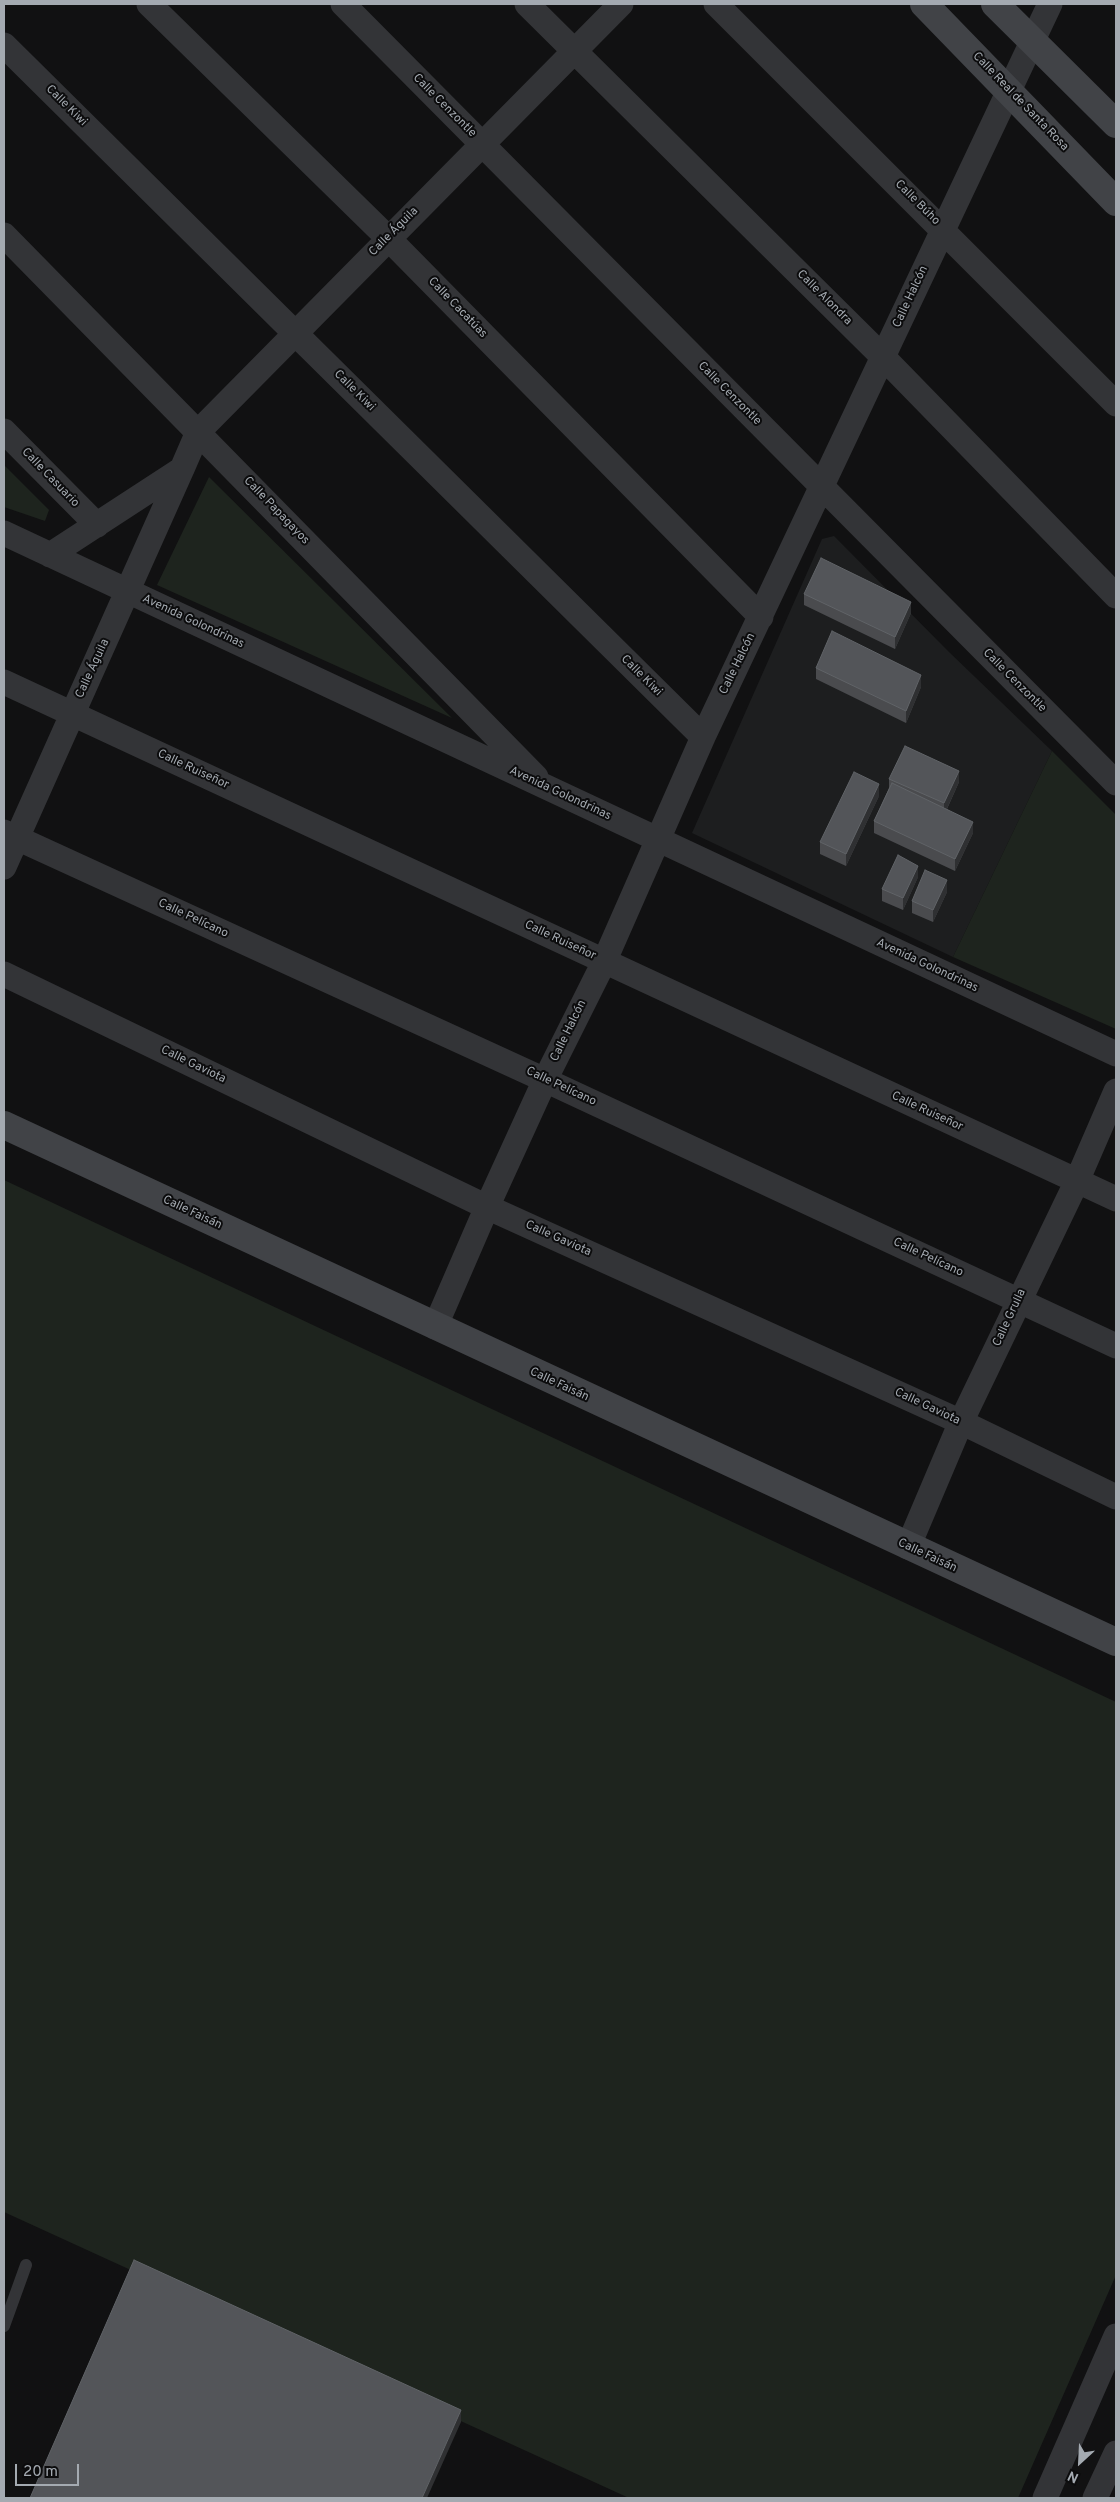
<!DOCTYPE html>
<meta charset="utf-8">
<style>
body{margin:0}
#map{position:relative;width:1120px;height:2502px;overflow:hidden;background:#111112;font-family:Overpass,sans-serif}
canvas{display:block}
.frame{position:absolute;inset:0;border:5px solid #a4aab1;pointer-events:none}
.north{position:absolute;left:1055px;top:2437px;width:50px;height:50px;-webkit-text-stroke:4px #0c0c0d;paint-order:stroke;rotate:205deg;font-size:14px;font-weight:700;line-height:20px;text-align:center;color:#a4aab1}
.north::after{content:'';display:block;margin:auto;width:18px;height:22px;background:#a4aab1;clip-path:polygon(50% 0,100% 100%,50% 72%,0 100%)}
.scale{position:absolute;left:15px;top:2464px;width:64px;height:22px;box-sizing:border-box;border:2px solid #a4aab1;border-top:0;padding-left:6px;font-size:15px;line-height:18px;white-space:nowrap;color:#a4aab1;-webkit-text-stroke:4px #0c0c0d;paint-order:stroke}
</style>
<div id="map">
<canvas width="1120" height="2502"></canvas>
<div class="frame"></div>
<div class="north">N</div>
<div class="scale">20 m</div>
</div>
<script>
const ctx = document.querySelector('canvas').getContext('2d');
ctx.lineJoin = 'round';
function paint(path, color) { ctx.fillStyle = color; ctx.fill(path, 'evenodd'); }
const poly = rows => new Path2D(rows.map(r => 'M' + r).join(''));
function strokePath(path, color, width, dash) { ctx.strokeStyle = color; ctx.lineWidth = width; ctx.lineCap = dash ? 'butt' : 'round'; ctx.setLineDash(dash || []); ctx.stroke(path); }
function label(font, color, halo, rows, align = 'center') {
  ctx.font = font + ' Overpass,sans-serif'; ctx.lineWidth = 4; ctx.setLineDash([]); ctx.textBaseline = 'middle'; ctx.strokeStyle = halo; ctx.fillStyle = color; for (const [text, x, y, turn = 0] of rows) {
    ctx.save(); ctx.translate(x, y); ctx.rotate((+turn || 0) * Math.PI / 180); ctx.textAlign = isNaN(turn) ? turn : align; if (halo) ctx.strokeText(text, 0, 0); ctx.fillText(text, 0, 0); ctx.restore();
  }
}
const built = poly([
 [834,536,949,652,1052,751,953,957,692,833,822,539]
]);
const green = poly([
 [4,465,49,510,45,521,4,507],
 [209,477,452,718,157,585],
 [1052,751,1116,815,1116,1029,953,957],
 [4,1180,1116,1702,1116,2275,1018,2498,629,2498,4,2212]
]);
const lane = poly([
 [4,2326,26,2265]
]);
const street = poly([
 [149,4,388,238,761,617],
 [343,4,1116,783],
 [527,4,883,357,1116,596],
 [716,4,1116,404],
 [4,45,703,737],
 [4,235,536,777],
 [4,431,97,525],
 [4,533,1116,1054],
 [50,555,182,469,198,432,621,4],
 [4,682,1116,1199],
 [4,832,545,1080,1116,1346],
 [4,867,182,469],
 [4,974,487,1207,961,1422,1116,1497],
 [435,1327,487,1207,545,1080,604,962,703,737,1050,4],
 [908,1547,961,1422,1077,1181,1116,1091],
 [1045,2498,1116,2336],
 [1095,2498,1116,2453]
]);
const secondary = poly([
 [924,4,1116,202],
 [995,4,1116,124],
 [4,1125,1116,1642]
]);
const wall = poly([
 [804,594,911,613,895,649,804,605],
 [816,668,921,687,906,723,816,679],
 [889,779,959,782,947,809,973,833,955,871,874,833,874,821,889,788],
 [879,796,846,866,820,854,820,842],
 [918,877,903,910,882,901,882,889],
 [947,892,933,922,912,913,912,901]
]);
const shadedWall = poly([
 [911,602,911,613,895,649,895,637],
 [921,675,921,687,906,723,906,711],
 [959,771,959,782,944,815,944,803],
 [879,784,879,796,846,866,846,854],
 [973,822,973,833,955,871,955,859],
 [918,866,918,877,903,910,903,898],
 [947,880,947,892,933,922,933,910],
 [461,2410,461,2422,427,2498,422,2498]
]);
const building = poly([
 [821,558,911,602,895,637,804,594,821,558],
 [832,631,921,675,906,711,816,668,832,631],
 [905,746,959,771,944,803,889,779,905,746],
 [854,772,879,784,846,854,820,842,854,772],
 [892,783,973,822,955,859,874,821,892,783],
 [898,855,918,866,903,898,882,889,898,855],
 [925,870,947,880,933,910,912,901,925,870],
 [134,2260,461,2410,422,2498,30,2498,134,2260]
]);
const streetNames = [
 ["Calle Real de Santa Rosa",1020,102,46],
 ["Calle Kiwi",66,106,45],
 ["Calle Cenzontle",444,106,45],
 ["Calle Búho",917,203,45],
 ["Calle Águila",394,232,-45],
 ["Calle Halcón",911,297,-65],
 ["Calle Alondra",824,298,45],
 ["Calle Cacatúas",457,308,46],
 ["Calle Kiwi",354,391,45],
 ["Calle Cenzontle",729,394,45],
 ["Calle Casuario",50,478,46],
 ["Calle Papagayos",276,511,46],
 ["Avenida Golondrinas",193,622,25],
 ["Calle Halcón",738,664,-64],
 ["Calle Águila",93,669,-65],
 ["Calle Kiwi",641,676,45],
 ["Calle Cenzontle",1014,681,45],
 ["Calle Ruiseñor",193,770,25],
 ["Avenida Golondrinas",560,794,25],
 ["Calle Pelícano",193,919,25],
 ["Calle Ruiseñor",560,941,25],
 ["Avenida Golondrinas",927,966,25],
 ["Calle Halcón",569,1031,-64],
 ["Calle Gaviota",193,1065,26],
 ["Calle Pelícano",561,1087,25],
 ["Calle Ruiseñor",927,1112,25],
 ["Calle Faisán",192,1213,25],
 ["Calle Gaviota",558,1239,24],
 ["Calle Pelícano",928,1258,25],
 ["Calle Grulla",1010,1318,-65],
 ["Calle Faisán",559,1385,25],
 ["Calle Gaviota",927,1407,25],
 ["Calle Faisán",927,1556,25]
];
paint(built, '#1d1e1f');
paint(green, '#1e241e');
strokePath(lane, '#333437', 12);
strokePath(street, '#333437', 25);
strokePath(secondary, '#414347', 28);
paint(wall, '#4a4b4e');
paint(shadedWall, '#2f3032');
paint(building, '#535559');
strokePath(building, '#606367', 1);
label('12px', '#a4aab1', '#0c0c0d', streetNames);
</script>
